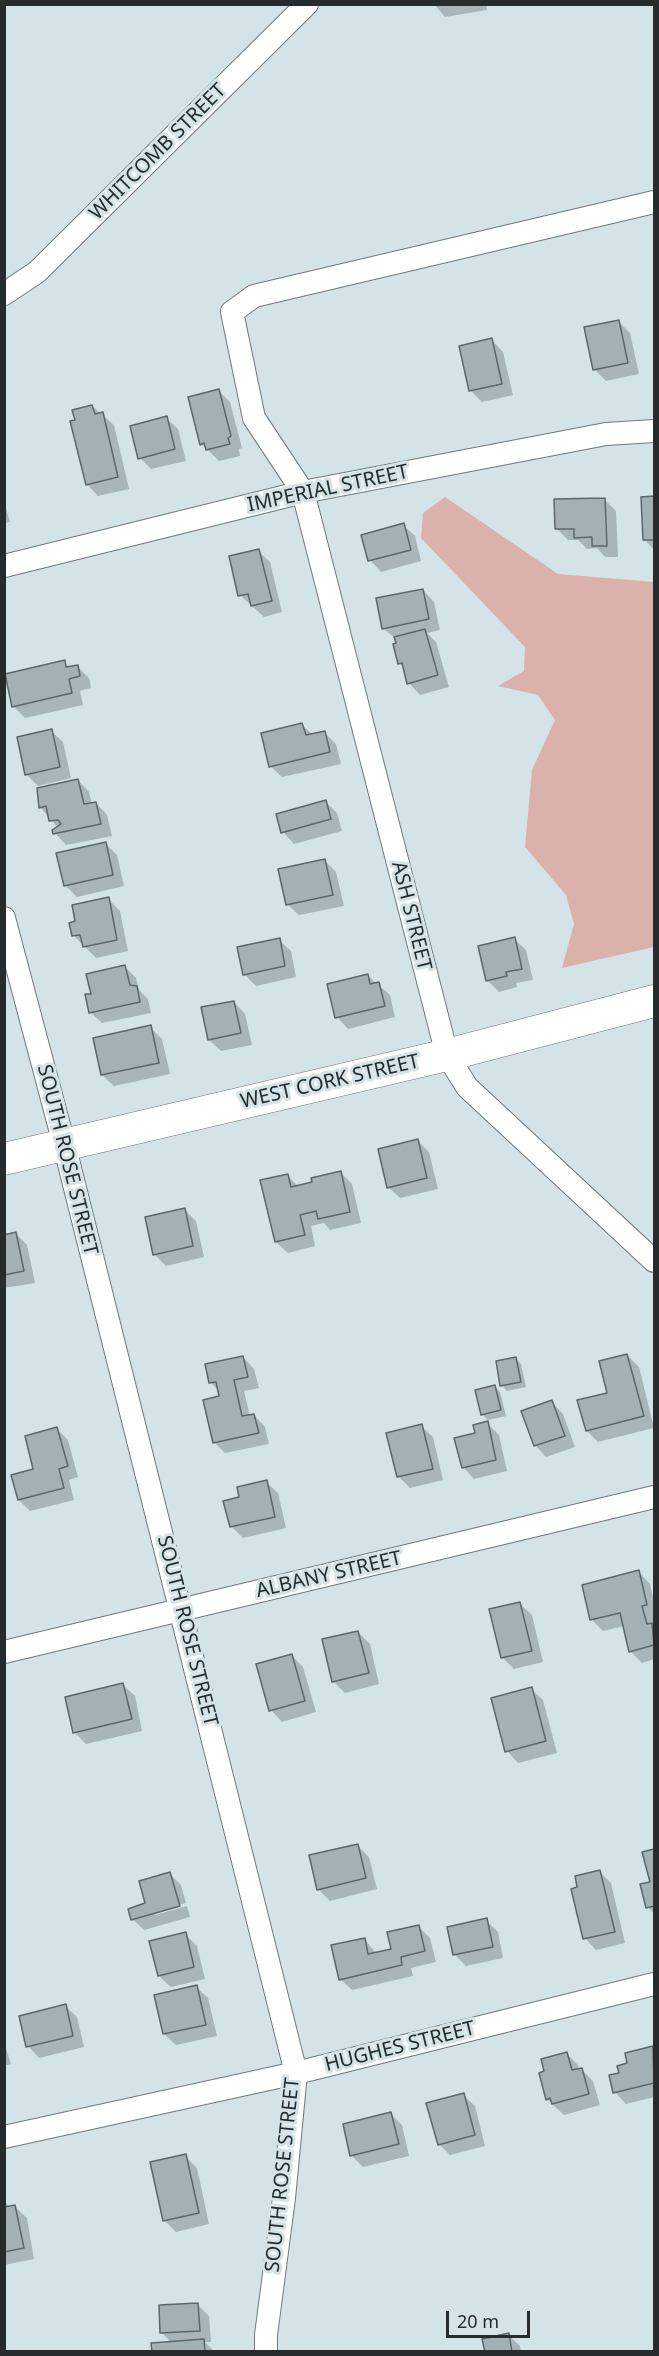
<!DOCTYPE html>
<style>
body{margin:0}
#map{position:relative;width:659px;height:2356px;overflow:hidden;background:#d4e3e7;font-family:"Noto Sans",sans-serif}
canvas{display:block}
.frame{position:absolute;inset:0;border:6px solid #262c2d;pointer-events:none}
.scale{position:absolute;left:446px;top:2311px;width:84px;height:27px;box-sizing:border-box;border:3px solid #262c2d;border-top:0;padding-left:8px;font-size:18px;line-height:21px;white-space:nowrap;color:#262c2d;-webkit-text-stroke:4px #d4e3e7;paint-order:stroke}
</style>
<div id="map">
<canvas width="659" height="2356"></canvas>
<div class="frame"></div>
<div class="scale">20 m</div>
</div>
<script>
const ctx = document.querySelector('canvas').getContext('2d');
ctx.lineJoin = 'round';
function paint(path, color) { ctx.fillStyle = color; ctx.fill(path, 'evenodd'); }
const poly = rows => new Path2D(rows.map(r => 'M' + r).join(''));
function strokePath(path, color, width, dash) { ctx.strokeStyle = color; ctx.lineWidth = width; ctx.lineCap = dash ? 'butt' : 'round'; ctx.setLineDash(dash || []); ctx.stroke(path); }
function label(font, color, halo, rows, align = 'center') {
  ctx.font = font + ' "Noto Sans",sans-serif'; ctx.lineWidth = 6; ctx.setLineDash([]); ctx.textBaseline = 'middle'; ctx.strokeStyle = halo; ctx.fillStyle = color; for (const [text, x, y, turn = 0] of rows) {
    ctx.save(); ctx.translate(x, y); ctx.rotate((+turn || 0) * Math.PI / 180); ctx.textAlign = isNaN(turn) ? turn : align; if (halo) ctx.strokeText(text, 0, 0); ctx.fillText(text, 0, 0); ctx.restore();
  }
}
const green = poly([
 [445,497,558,574,654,582,654,947,562,968,574,924,566,895,525,847,532,770,555,720,538,695,498,686,524,671,525,647,421,538,423,513]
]);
const shadow = poly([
 [434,4,486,4,487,10,445,17],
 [618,321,630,333,639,374,606,381,595,370,586,328],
 [492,340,503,352,513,395,482,402,471,391],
 [218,390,230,402,242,448,239,449,240,456,219,461,202,444,190,398],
 [92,406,114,425,129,489,98,496,87,484],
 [166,418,178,429,186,461,151,469,140,458],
 [643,498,654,498,654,550,644,539],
 [604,499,616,511,618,557,605,557,597,548,587,549,578,540,568,540,556,528],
 [4,502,10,522,4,523],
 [403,525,415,536,421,561,381,572,370,560],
 [258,551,270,562,282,612,264,617,240,595],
 [423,590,434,602,440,630,427,633,436,642,449,687,420,695,409,683,405,669,399,663,396,639,383,628],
 [64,662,70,668,77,666,89,678,91,688,80,691,83,705,25,718,14,707],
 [302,725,313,735,324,732,336,744,341,764,282,777,270,766],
 [51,731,63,742,71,778,38,786,26,774],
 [78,780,89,792,92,804,96,803,107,815,112,836,66,845,55,833,58,828,40,807],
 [326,802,337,813,342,831,294,844,283,832],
 [105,843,117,855,124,886,77,897,65,885],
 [325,861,336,872,344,906,299,915,287,904],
 [108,899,120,911,128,951,96,958,74,936],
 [514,939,526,950,533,980,516,983,517,987,499,992,487,980],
 [279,940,291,951,296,977,256,986,244,974],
 [125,967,136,978,139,990,148,999,151,1013,102,1023,90,1012,92,995],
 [367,975,390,995,395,1017,348,1029,337,1017],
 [234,1002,245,1014,252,1045,221,1051,209,1040],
 [150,1027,162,1039,170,1074,114,1086,102,1075],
 [418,1141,429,1152,438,1189,400,1198,388,1187],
 [340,1172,352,1184,361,1223,330,1230,324,1223,311,1226,315,1246,288,1253,276,1242,287,1175,299,1187],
 [185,1210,196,1221,204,1257,166,1266,154,1254],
 [16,1234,27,1245,35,1283,4,1288,4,1236],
 [627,1355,639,1367,654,1428,598,1442,587,1431,609,1394],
 [243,1357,254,1369,259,1388,244,1391,250,1416,254,1415,265,1427,269,1444,225,1453,214,1442,221,1397,220,1392,211,1383],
 [516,1359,521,1364,526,1387,507,1391,502,1385],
 [495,1387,500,1392,506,1416,488,1420,483,1415],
 [552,1402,563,1414,575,1447,546,1457,535,1445],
 [487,1423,499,1435,507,1471,474,1479,463,1467,476,1434],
 [421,1426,433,1437,443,1480,410,1488,399,1477],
 [57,1429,68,1440,78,1477,69,1480,74,1500,30,1511,19,1500],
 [266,1482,278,1493,286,1528,243,1538,231,1526,241,1498],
 [639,1572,650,1584,654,1601,654,1617,653,1617,654,1659,642,1663,630,1651,624,1626,603,1631,592,1620],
 [520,1604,532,1615,543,1662,514,1669,502,1657],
 [358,1632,370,1644,379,1684,345,1693,333,1681],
 [292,1656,303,1667,316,1712,282,1722,271,1710],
 [123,1685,135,1696,142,1731,86,1744,74,1732],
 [531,1689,543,1700,557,1753,518,1763,507,1751],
 [357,1845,369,1857,377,1889,330,1901,318,1889],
 [654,1851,654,1914,648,1907,652,1883,644,1853],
 [600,1872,611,1883,625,1943,596,1950,585,1938],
 [170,1874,181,1885,186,1903,155,1911,155,1915,187,1906,190,1917,144,1930,132,1919,147,1904],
 [486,1920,498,1932,503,1958,466,1966,454,1954],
 [419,1927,430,1938,436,1962,411,1968,413,1976,352,1990,340,1979,364,1939,376,1953,392,1950],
 [185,1934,197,1946,205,1979,171,1987,159,1976,151,1942],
 [196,1987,208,1998,217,2036,176,2045,164,2034],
 [65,2006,77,2017,84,2047,39,2058,28,2046],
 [4,2042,11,2064,4,2066],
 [652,2048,654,2050,654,2097,626,2104,615,2092,621,2074,629,2064],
 [567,2054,578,2065,579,2070,581,2069,593,2081,600,2105,564,2115,547,2099,546,2072],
 [463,2095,475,2106,485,2146,450,2155,439,2144],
 [391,2114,402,2125,409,2156,363,2167,352,2156,344,2125],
 [185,2156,197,2168,209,2224,176,2232,164,2220],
 [4,2202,11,2208,15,2207,27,2218,34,2259,4,2265],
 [198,2305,209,2316,211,2342,205,2342,215,2352,153,2352,172,2343,162,2333],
 [508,2335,520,2346,521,2352,486,2352]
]);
const building = poly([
 [619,320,628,363,593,370,584,327,619,320],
 [492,338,502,384,469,391,459,346,492,338],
 [219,389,231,436,228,438,230,444,206,450,204,443,200,445,188,397,219,389],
 [92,405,95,414,103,412,118,477,86,485,70,421,75,420,72,410,92,405],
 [167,416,175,449,138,459,130,426,167,416],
 [654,496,654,540,643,540,641,497,654,496],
 [605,498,607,546,592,546,592,537,574,538,574,529,555,529,554,499,605,498],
 [404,523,411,550,368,561,361,535,404,523],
 [259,549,272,601,251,606,248,594,238,596,229,556,259,549],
 [423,589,429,619,382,629,376,598,423,589],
 [425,629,438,675,407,684,402,663,398,664,393,644,396,643,394,637,425,629],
 [65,660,66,667,78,665,80,676,69,679,72,693,12,707,5,674,65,660],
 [302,723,306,735,325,731,330,752,269,767,261,733,302,723],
 [52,729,60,767,25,775,17,737,52,729],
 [78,779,84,804,96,802,101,824,53,834,52,830,61,824,58,820,49,821,46,806,39,808,37,788,78,779],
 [326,800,331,819,281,833,276,814,326,800],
 [106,842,113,875,64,886,56,853,106,842],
 [325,859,333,895,286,905,278,869,325,859],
 [109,897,117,940,83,947,80,935,72,936,69,923,75,921,72,905,109,897],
 [515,937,522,969,506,972,507,976,486,981,478,946,515,937],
 [280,938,285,966,243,975,237,947,280,938],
 [125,965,130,985,137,986,140,1002,89,1013,85,994,91,994,86,974,125,965],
 [368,974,370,984,379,982,385,1006,335,1018,327,984,368,974],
 [234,1001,241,1033,208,1040,201,1007,234,1001],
 [151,1025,159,1063,101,1075,93,1038,151,1025],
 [418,1139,427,1178,387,1188,378,1149,418,1139],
 [341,1171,350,1212,318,1219,316,1211,300,1215,305,1235,275,1242,260,1180,288,1174,291,1187,312,1182,311,1178,341,1171],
 [185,1208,193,1246,153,1255,145,1217,185,1208],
 [16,1232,24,1271,4,1275,4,1235,16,1232],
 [627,1354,644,1416,586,1431,577,1400,607,1393,599,1361,627,1354],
 [243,1356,248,1377,234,1380,242,1416,254,1414,259,1433,213,1443,203,1400,219,1396,216,1382,209,1383,205,1364,243,1356],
 [516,1357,521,1382,500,1386,496,1361,516,1357],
 [495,1385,501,1410,481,1415,475,1390,495,1385],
 [552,1400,565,1436,534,1446,521,1411,552,1400],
 [488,1421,496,1460,462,1468,454,1438,475,1433,473,1425,488,1421],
 [422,1424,433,1469,397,1477,386,1433,422,1424],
 [57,1427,68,1466,59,1469,64,1488,18,1500,11,1475,33,1469,25,1436,57,1427],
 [267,1480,275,1517,230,1527,223,1501,239,1497,237,1487,267,1480],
 [639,1570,647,1605,642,1606,647,1624,652,1623,654,1645,629,1652,620,1613,590,1620,582,1585,639,1570],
 [520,1602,532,1651,501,1658,489,1609,520,1602],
 [358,1631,369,1673,332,1682,322,1639,358,1631],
 [292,1654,305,1701,269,1711,256,1664,292,1654],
 [123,1683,132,1719,73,1733,65,1697,123,1683],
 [532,1687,546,1741,505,1752,491,1698,532,1687],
 [358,1844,366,1878,317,1890,309,1855,358,1844],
 [654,1849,654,1906,646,1908,640,1884,650,1882,642,1852,654,1849],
 [600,1870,615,1932,583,1939,571,1889,577,1887,575,1876,600,1870],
 [170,1872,180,1906,131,1920,128,1909,145,1903,139,1881,170,1872],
 [487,1918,493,1947,453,1955,447,1927,487,1918],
 [419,1925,425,1951,401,1957,402,1965,339,1980,331,1945,365,1938,368,1954,391,1949,387,1932,419,1925],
 [186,1932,194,1967,158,1976,149,1941,186,1932],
 [197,1985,206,2025,163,2034,154,1995,197,1985],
 [66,2004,73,2036,26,2047,19,2016,66,2004],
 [653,2046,654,2083,613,2093,609,2075,619,2073,617,2066,627,2063,625,2053,653,2046],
 [567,2052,572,2070,582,2068,589,2094,552,2104,550,2098,546,2100,539,2073,544,2071,541,2059,567,2052],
 [464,2093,475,2135,438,2145,426,2103,464,2093],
 [391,2112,399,2144,350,2156,343,2124,391,2112],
 [186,2154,199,2213,163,2221,150,2162,186,2154],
 [15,2205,24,2248,4,2252,4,2207,15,2205],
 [198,2303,200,2331,160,2333,159,2305,198,2303],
 [509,2333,512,2352,485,2352,482,2339,509,2333],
 [204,2339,205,2352,152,2352,151,2343,204,2339]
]);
const street = poly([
 [654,202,254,296,232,312,254,418,303,492,447,1055,467,1087,654,1261],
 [4,294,37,272,307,4],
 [4,566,303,492,606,434,654,431],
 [4,918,64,1144,296,2073,284,2198,266,2335,266,2352],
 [4,1652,654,1497],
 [4,2137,296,2073,654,1984]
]);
const secondary = poly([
 [4,1159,447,1055,654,1001]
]);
const streetNames = [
 ["WHITCOMB STREET",158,152,-45],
 ["IMPERIAL STREET",328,489,-12],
 ["ASH STREET",411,916,76],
 ["WEST CORK STREET",330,1082,-13],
 ["SOUTH ROSE STREET",67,1160,76],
 ["ALBANY STREET",329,1575,-13],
 ["SOUTH ROSE STREET",187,1631,76],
 ["HUGHES STREET",400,2047,-14],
 ["SOUTH ROSE STREET",283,2175,-84]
];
paint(green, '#dbb2ab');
paint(shadow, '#0003');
paint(building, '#a3b1b5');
strokePath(building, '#5b676b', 1.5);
strokePath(street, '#6d7a7d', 24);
strokePath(secondary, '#6d7a7d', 33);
strokePath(street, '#fff', 22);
strokePath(secondary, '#fff', 32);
label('20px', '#262c2d', '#d4e3e7', streetNames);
</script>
